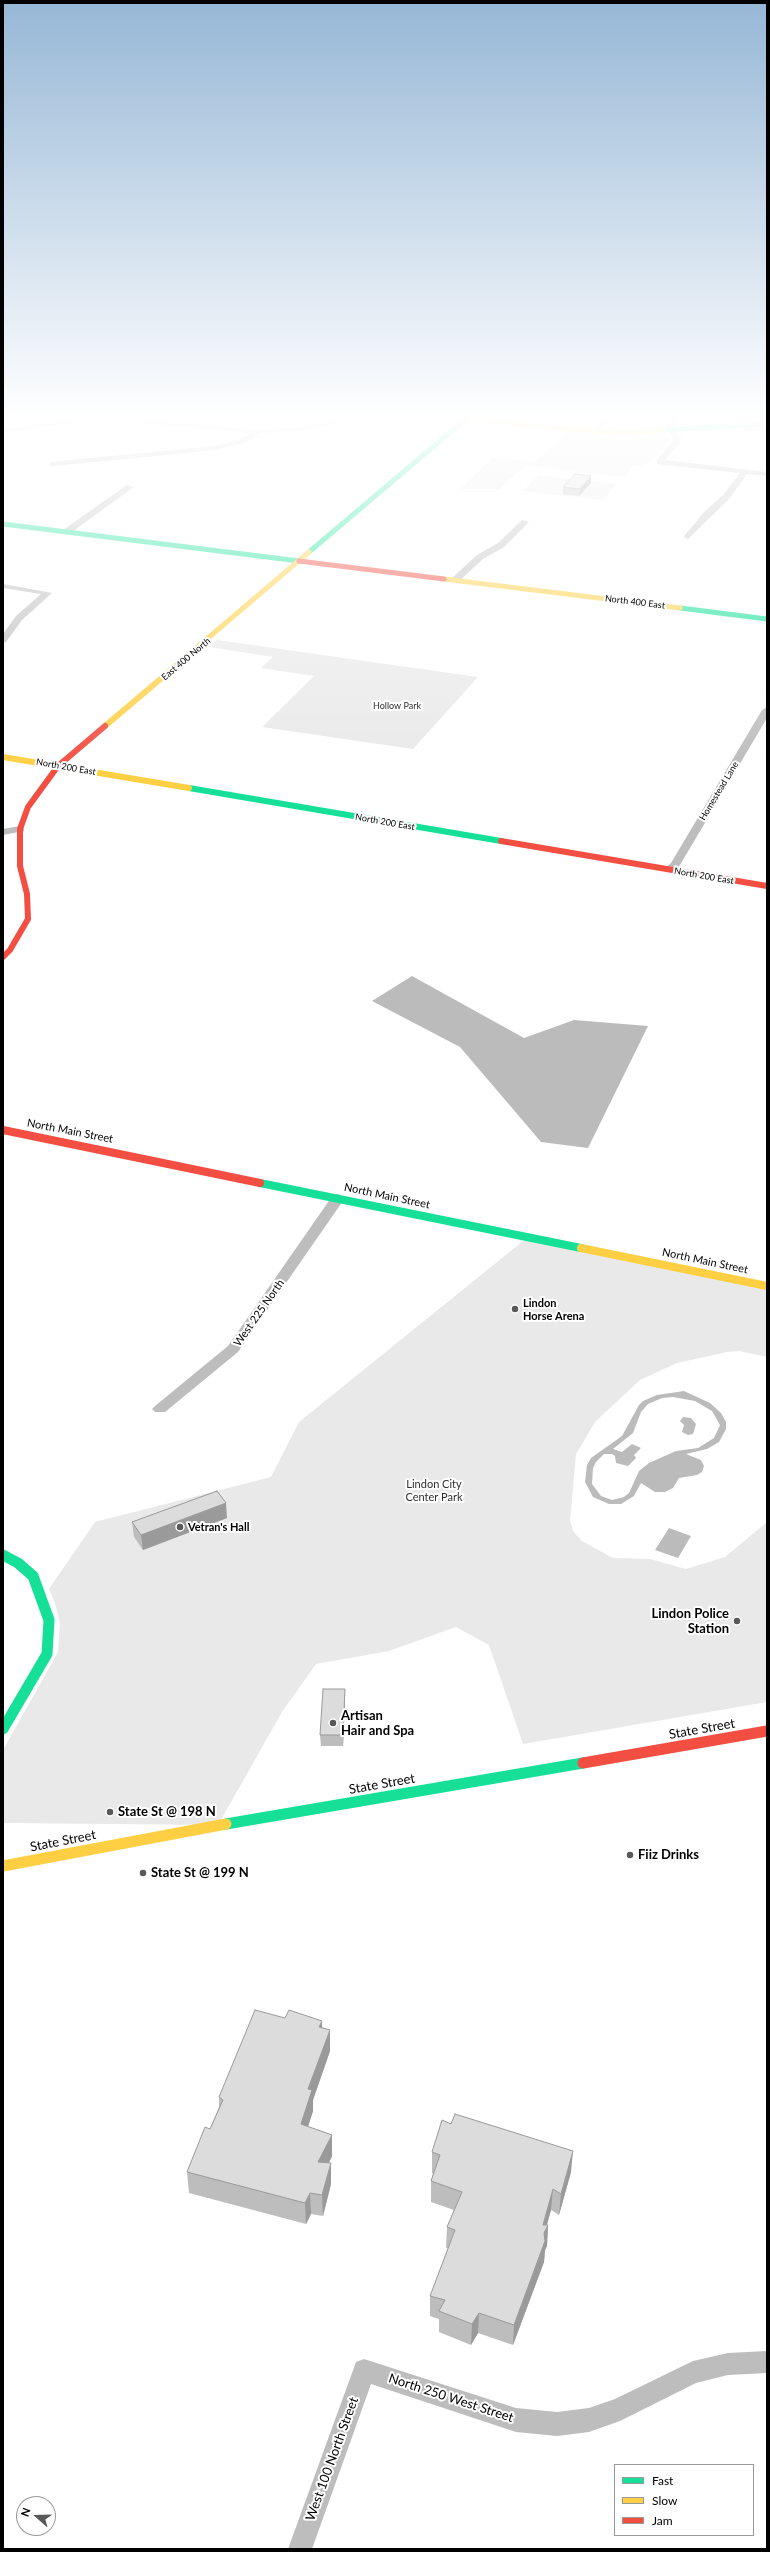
<!DOCTYPE html>
<style>
body{margin:0}
#map{position:relative;width:770px;height:2552px;overflow:hidden;background:#fff;font-family:Lato,sans-serif}
canvas{display:block}
.frame{position:absolute;inset:0;border:4px solid #000;pointer-events:none}
.legend{position:absolute;left:614px;top:2464px;width:140px;height:72px;box-sizing:border-box;background:#fff;border:1px solid #999;margin:0;padding:5px 7px;list-style:none;font-size:12px;color:#000}
.legend li{display:flex;align-items:center;gap:8px;height:20px}
.legend b{width:20px;border:1px solid #999}
.north{position:absolute;left:16px;top:2496px;width:40px;height:40px;box-sizing:border-box;background:#fff;border:1px solid #999;border-radius:50%;rotate:290deg;font-size:11px;font-weight:700;line-height:16px;text-align:center;color:#000}
.north::after{content:'';display:block;margin:auto;width:14px;height:18px;background:#595959;clip-path:polygon(50% 0,100% 100%,50% 72%,0 100%)}
</style>
<div id="map">
<canvas width="770" height="2552"></canvas>
<div class="frame"></div>
<ul class="legend">
<li><b style="height:5px;background:#16e098"></b>Fast</li>
<li><b style="height:5px;background:#ffcf43"></b>Slow</li>
<li><b style="height:5px;background:#f24e42"></b>Jam</li>
</ul>
<div class="north">N</div>
</div>
<script>
const ctx = document.querySelector('canvas').getContext('2d');
ctx.lineJoin = 'round';
function paint(path, color) { ctx.fillStyle = color; ctx.fill(path, 'evenodd'); }
const poly = rows => new Path2D(rows.map(r => 'M' + r).join(''));
function strokePath(path, color, width, dash) { ctx.strokeStyle = color; ctx.lineWidth = width; ctx.lineCap = dash ? 'butt' : 'round'; ctx.setLineDash(dash || []); ctx.stroke(path); }
function label(font, color, halo, rows, align = 'center') {
  ctx.font = font + ' Lato,sans-serif'; ctx.lineWidth = 4; ctx.setLineDash([]); ctx.textBaseline = 'middle'; ctx.strokeStyle = halo; ctx.fillStyle = color; for (const [text, x, y, turn = 0] of rows) {
    ctx.save(); ctx.translate(x, y); ctx.rotate((+turn || 0) * Math.PI / 180); ctx.textAlign = isNaN(turn) ? turn : align; if (halo) ctx.strokeText(text, 0, 0); ctx.fillText(text, 0, 0); ctx.restore();
  }
}
const green = poly([
 [569,431,661,434,670,439,652,461,641,466,634,465,624,477,531,466,523,467,500,489,460,489,492,458,535,461],
 [538,475,617,484,603,500,523,491],
 [217,640,478,677,413,749,262,727,314,676,261,668,273,657,209,647],
 [528,1237,767,1286,767,1357,739,1351,727,1352,677,1363,640,1380,595,1422,576,1454,570,1521,573,1531,582,1541,613,1558,650,1559,686,1569,725,1557,767,1522,767,1702,523,1744,489,1645,456,1627,389,1651,316,1664,282,1712,218,1825,3,1823,3,1750,58,1652,60,1623,55,1603,49,1589,95,1522,271,1477,299,1422]
]);
const water = poly([
 [412,976,524,1038,574,1020,648,1026,588,1148,541,1142,460,1047,372,1001],
 [684,1391,710,1403,721,1413,726,1422,726,1429,719,1442,707,1449,686,1454,701,1460,704,1466,702,1472,697,1475,679,1478,673,1488,665,1492,655,1492,641,1483,634,1496,621,1504,609,1504,593,1497,585,1482,587,1465,591,1458,622,1436,639,1405,643,1401,657,1395],
 [673,1397,695,1401,712,1411,720,1425,714,1438,698,1448,676,1451,649,1463,639,1471,629,1493,624,1497,612,1500,601,1496,592,1484,593,1468,596,1462,604,1454,612,1454,615,1456,616,1463,628,1466,636,1458,634,1455,641,1448,632,1444,622,1452,613,1449,633,1433,641,1412,648,1404,662,1398],
 [683,1417,691,1418,696,1424,693,1434,688,1435,682,1432,684,1425,680,1421],
 [669,1528,691,1536,678,1558,655,1550]
]);
const canal = poly([
 [767,426,767,430,747,431,743,429,767,426]
]);
const street = poly([
 [367,413,434,413,470,418,467,420,427,417,369,417,298,431,259,433,254,438,245,443,215,450,53,466,49,464,50,462,215,446,239,439,252,433,99,419,3,433,3,429,99,415,257,429,298,427,367,413],
 [607,413,614,413,597,432,593,432,593,430,607,413],
 [675,413,682,413,673,427,682,440,665,460,767,472,767,476,747,474,729,499,688,539,684,537,685,535,705,511,723,495,740,473,657,464,657,460,674,440,666,427,675,413],
 [127,485,134,487,69,534,63,534,63,530,127,485],
 [522,520,529,522,504,547,483,559,458,582,452,582,452,578,477,555,498,543,522,520],
 [3,584,52,593,22,620,6,642,3,643,3,634,16,616,41,594,3,588,3,584],
 [767,707,767,718,680,865,673,871,665,871,664,869,671,863,762,710,767,707],
 [20,826,24,827,24,831,3,835,3,829,20,826],
 [338,1194,345,1198,238,1352,165,1412,155,1412,152,1409,155,1406,228,1346,333,1195,338,1194],
 [767,2351,767,2373,728,2375,696,2383,620,2421,589,2432,557,2436,516,2432,371,2384,312,2549,288,2549,356,2362,364,2359,516,2408,557,2412,589,2408,615,2399,693,2361,728,2353,767,2351]
]);
const fastFar3 = poly([
 [663,430,767,424],
 [3,524,299,561],
 [309,552,473,413],
 [680,608,767,619]
]);
const fastFar2 = poly([
 [189,788,501,841]
]);
const fastFar1 = poly([
 [260,1183,581,1248]
]);
const fast = poly([
 [3,1555,18,1563,33,1576,49,1620,47,1654,3,1729],
 [226,1824,583,1763]
]);
const slowFar3 = poly([
 [467,418,565,429,625,432,663,430],
 [444,579,680,608],
 [188,655,309,552]
]);
const slowFar2 = poly([
 [105,726,190,654],
 [3,757,189,788]
]);
const slowFar1 = poly([
 [581,1248,767,1286]
]);
const slow = poly([
 [3,1866,226,1824]
]);
const jamFar3 = poly([
 [299,561,444,579]
]);
const jamFar2 = poly([
 [501,841,767,886],
 [3,957,10,950,28,919,27,894,20,866,20,829,28,807,58,766,105,726]
]);
const jamFar1 = poly([
 [3,1130,260,1183]
]);
const jam = poly([
 [583,1763,767,1731]
]);
const wall = poly([
 [591,476,591,483,579,496,563,494,563,487],
 [227,1518,143,1550,134,1537,132,1522],
 [345,1689,345,1700,343,1746,321,1746,320,1735],
 [285,2018,330,2030,330,2051,313,2100,313,2111,308,2127,332,2135,332,2156,329,2163,331,2184,323,2216,311,2214,306,2224,189,2193,187,2172,210,2129,219,2107,219,2097],
 [432,2152,571,2172,559,2215,551,2210,547,2225,548,2225,547,2246,545,2250,544,2262,513,2345,478,2333,471,2345,439,2332,439,2319,430,2316,430,2296,448,2248,446,2248,447,2227,454,2210,431,2202,431,2181,433,2174,432,2173]
]);
const shadedWall = poly([
 [591,476,591,483,579,496,580,489],
 [226,1503,227,1518,143,1550,141,1535],
 [345,1689,345,1700,343,1746,343,1735],
 [322,2021,323,2042,319,2027],
 [330,2030,330,2051,313,2100,313,2111,302,2145,301,2124,308,2089],
 [332,2135,332,2156,319,2183,318,2162],
 [573,2151,571,2172,559,2215,561,2194],
 [331,2163,331,2184,323,2216,322,2195],
 [553,2189,551,2210,545,2231,548,2225,547,2246,545,2250,544,2262,513,2345,514,2325],
 [310,2193,311,2214,306,2224,305,2203],
 [479,2313,478,2333,471,2345,472,2324]
]);
const building = poly([
 [575,474,591,476,580,489,563,487,575,474],
 [217,1491,226,1503,141,1535,132,1522,217,1491],
 [323,1689,345,1689,343,1735,320,1735,323,1689],
 [255,2010,285,2018,289,2010,322,2021,319,2027,330,2030,308,2089,312,2090,301,2124,332,2135,318,2162,331,2163,322,2195,310,2193,305,2203,187,2172,205,2127,210,2129,223,2100,219,2097,255,2010],
 [455,2114,573,2151,561,2194,553,2189,543,2225,548,2225,544,2233,545,2241,514,2325,479,2313,472,2324,439,2311,445,2300,430,2296,455,2230,447,2227,462,2192,431,2181,440,2155,432,2152,442,2120,451,2124,455,2114]
]);
const markers = [
 [515,1309,4,"#595959"],
 [180,1527,4,"#595959"],
 [737,1621,4,"#595959"],
 [333,1723,4,"#595959"],
 [110,1812,4,"#595959"],
 [630,1855,4,"#595959"],
 [143,1873,4,"#595959"]
];
const farStreetnames = [
 ["North 400 East",635,602,7],
 ["East 400 North",186,659,-40],
 ["North 200 East",66,767,10],
 ["Homestead Lane",719,791,-59],
 ["North 200 East",385,822,10],
 ["North 200 East",704,876,10]
];
const farParknames = [
 ["Hollow Park",397,706]
];
const streetNames = [
 ["North Main Street",70,1131,11],
 ["North Main Street",387,1196,12],
 ["North Main Street",705,1261,12],
 ["West 225 North",259,1313,-55]
];
const poiNames = [
 ["Lindon",523,1303],
 ["Horse Arena",523,1316],
 ["Vetran's Hall",188,1527]
];
const parkNames = [
 ["Lindon City",434,1484],
 ["Center Park",434,1497]
];
const nearPoinames = [
 ["Lindon Police",729,1614,"right"],
 ["Station",729,1629,"right"],
 ["Artisan",341,1716],
 ["Hair and Spa",341,1731],
 ["State St @ 198 N",118,1812],
 ["Fiiz Drinks",638,1855],
 ["State St @ 199 N",151,1873]
];
const nearStreetnames = [
 ["State Street",702,1729,-10],
 ["State Street",382,1784,-10],
 ["State Street",63,1841,-11],
 ["North 250 West Street",451,2398,18],
 ["West 100 North Street",332,2459,-70]
];
paint(green, '#e9e9e9');
paint(water, '#bbb');
paint(canal, '#bbb');
paint(street, '#bdbdbd');
strokePath(fastFar3, '#16e098', 5);
strokePath(fastFar2, '#16e098', 6);
strokePath(fastFar1, '#16e098', 8);
strokePath(fast, '#16e098', 11);
strokePath(slowFar3, '#ffcf43', 5);
strokePath(slowFar2, '#ffcf43', 6);
strokePath(slowFar1, '#ffcf43', 8);
strokePath(slow, '#ffcf43', 11);
strokePath(jamFar3, '#f24e42', 5);
strokePath(jamFar2, '#f24e42', 6);
strokePath(jamFar1, '#f24e42', 8);
strokePath(jam, '#f24e42', 11);
paint(wall, '#bdbdbd');
paint(shadedWall, '#9a9a9a');
paint(building, '#dcdcdc');
strokePath(building, '#9a9a9a', 1);
const sky = ctx.createLinearGradient(0, 0, 0, 771);
sky.addColorStop(0, '#96b7d6');
sky.addColorStop(0.54, '#fff');
sky.addColorStop(1, '#ffffff00');
ctx.fillStyle = sky;
ctx.fillRect(0, 0, 770, 771);
for (const [x, y, r, color] of markers) { const dot = new Path2D(); dot.arc(x, y, r, 0, 2 * Math.PI); ctx.fillStyle = color; ctx.fill(dot); strokePath(dot, '#fff', 1.5); }
label('9px', '#000', '#fff', farStreetnames);
label('9px', '#2e2e2e', '#fff', farParknames);
label('11px', '#000', '#fff', streetNames);
label('bold 11px', '#000', '#fff', poiNames, 'left');
label('11px', '#2e2e2e', '#fff', parkNames);
label('bold 13px', '#000', '#fff', nearPoinames, 'left');
label('13px', '#000', '#fff', nearStreetnames);
</script>
